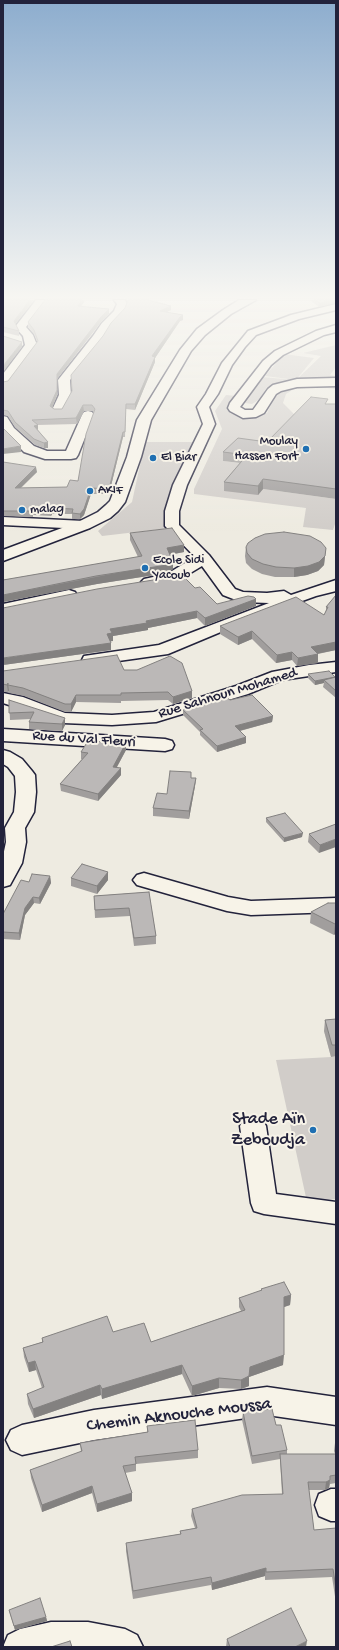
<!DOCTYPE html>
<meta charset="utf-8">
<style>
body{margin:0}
#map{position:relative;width:339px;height:1650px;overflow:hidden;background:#eeebe1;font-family:"Gochi Hand",sans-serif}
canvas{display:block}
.frame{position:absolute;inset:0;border:4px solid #22223b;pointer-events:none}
</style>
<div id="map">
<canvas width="339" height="1650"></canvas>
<div class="frame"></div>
</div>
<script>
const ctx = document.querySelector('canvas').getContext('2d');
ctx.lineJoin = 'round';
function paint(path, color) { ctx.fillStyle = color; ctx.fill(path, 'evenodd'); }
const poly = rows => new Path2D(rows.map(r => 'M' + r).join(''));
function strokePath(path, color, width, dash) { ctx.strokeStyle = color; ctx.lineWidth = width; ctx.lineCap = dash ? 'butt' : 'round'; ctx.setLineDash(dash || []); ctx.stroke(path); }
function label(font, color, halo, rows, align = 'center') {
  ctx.font = font + ' "Gochi Hand",sans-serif'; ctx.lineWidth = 4; ctx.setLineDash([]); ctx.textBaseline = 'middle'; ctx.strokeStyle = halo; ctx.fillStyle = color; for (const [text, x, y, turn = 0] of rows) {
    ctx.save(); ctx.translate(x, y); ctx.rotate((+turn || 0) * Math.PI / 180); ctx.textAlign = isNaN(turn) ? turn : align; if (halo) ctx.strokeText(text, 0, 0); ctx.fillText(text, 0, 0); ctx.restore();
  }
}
const green = poly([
 [336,345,336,367,330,375,336,376,336,380,282,383,267,387,260,399,252,404,245,403,242,401,262,377,296,380,321,356,303,353],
 [284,354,314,358,296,380,265,376],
 [336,384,336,389,317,387,294,389,286,394,283,403,294,414,301,415,277,440,223,461,247,464,263,489,336,499,336,521,333,530,303,527,306,508,194,494,194,489,222,429,215,411,226,395,237,396,228,406,230,411,240,416,255,417,267,413,275,396,281,389,293,385],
 [145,442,199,442,171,528,102,536,98,531,132,502],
 [336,1030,336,1199,307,1202,276,1060,331,1057,324,1031]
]);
const minor = poly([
 [36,300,47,300,26,327,33,335,37,345,32,353,7,385,3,386,3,374,25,345,23,336,15,327,36,300],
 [114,300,125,300,127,304,124,312,110,327,102,340,70,380,71,395,62,413,54,413,52,410,59,395,58,380,93,336,102,323,114,311,117,304,114,300],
 [336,304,336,310,299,319,256,335,245,347,232,365,218,394,209,407,215,424,187,485,179,511,179,525,209,555,235,589,243,592,267,593,284,591,291,595,336,580,336,591,316,596,247,621,168,654,90,665,84,664,82,660,84,656,159,645,269,603,241,602,223,595,202,566,177,581,149,587,144,585,141,582,144,579,167,574,195,557,165,526,165,511,173,485,203,424,197,407,206,394,222,363,248,331,291,315,336,304],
 [336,325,336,332,324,335,283,355,271,365,240,407,245,410,253,410,268,389,273,385,297,379,336,378,336,386,297,387,281,391,276,394,264,413,256,417,243,418,230,411,228,408,230,403,263,361,275,351,316,331,336,325],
 [88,411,92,412,94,415,78,455,76,458,71,459,45,459,24,452,3,431,3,416,7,417,14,428,34,446,47,451,66,451,82,415,84,412,88,411],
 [3,517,84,521,89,522,91,525,89,528,84,529,3,525,3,517],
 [69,590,75,592,77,595,75,598,3,614,3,604,69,590],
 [336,662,336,672,282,680,248,694,156,722,112,725,63,723,3,703,3,693,23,697,65,713,112,715,154,712,236,686,272,672,309,665,336,662],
 [3,729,165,739,172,741,174,745,172,749,165,751,3,741,3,729],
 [3,750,10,752,22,759,32,771,35,775,36,792,34,812,25,828,26,842,22,863,10,885,3,887,3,856,6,842,5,828,14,812,16,792,15,776,8,767,3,764,3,750],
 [144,873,228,897,251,901,336,898,336,912,251,915,227,911,137,885,133,880,137,875,144,873],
 [253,1116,262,1119,266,1126,276,1194,336,1202,336,1224,264,1214,254,1211,251,1203,240,1126,244,1119,253,1116],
 [267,1387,336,1397,336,1425,267,1415,94,1440,22,1455,11,1450,6,1440,11,1430,22,1425,94,1410,267,1387],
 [331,1489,336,1489,336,1521,331,1521,319,1516,315,1505,319,1494,331,1489],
 [51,1622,88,1622,125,1629,137,1635,143,1647,3,1647,8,1635,20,1629,51,1622]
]);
const major = poly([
 [239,300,256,300,231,314,205,335,191,351,151,420,141,457,125,502,118,511,110,518,90,528,3,561,3,550,78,522,98,512,106,505,110,501,127,457,137,420,180,350,197,329,223,310,239,300]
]);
const wall = poly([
 [3,300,19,331,19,336,3,332],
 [85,300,81,307,109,309,109,314,101,322,57,379,57,395,52,408,54,409,62,409,125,308,127,302,126,300,150,300,149,301,171,310,167,312,183,315,183,320,180,321,155,358,155,362,135,410,126,409,125,437,123,437,109,494,91,494,84,515,80,519,72,519,72,514,52,514,51,516,33,515,33,517,3,516,3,462,37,472,21,488,67,487,78,481,94,412,92,411,84,411,77,424,37,425,38,430,48,442,48,448,44,448,35,445,15,427,8,416,3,415,3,382,8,381,37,342,34,334,28,327,28,322],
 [310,300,336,300,319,307],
 [328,404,336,404,336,499,263,489,258,495,224,491,224,482,240,463,223,461,223,452,267,442],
 [130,533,184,545,184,552,170,555,173,562,173,569,167,573,97,584,3,602,3,580,138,557,130,540],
 [246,547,326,548,324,565,318,571,307,575,294,577,275,577,262,574,252,569,246,563,245,556],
 [195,588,217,604,256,599,256,606,205,626,197,618,148,628,148,630,113,636,113,641,110,641,111,643,111,650,3,665],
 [336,595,336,650,318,654,318,663,297,666,292,660,276,663,252,639,238,645,220,634,220,626,324,615,326,610,326,607],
 [124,670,192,691,192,698,173,704,168,700,121,701,121,703,76,702,71,712,65,712,24,696,9,693,9,691,8,692,3,692,3,671],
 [308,674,336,677,336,698,323,687,324,683,315,685,308,678],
 [9,700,65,725,62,731,29,729,29,722,31,719,10,720],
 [230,700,273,716,272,722,240,731,246,743,217,752,200,735,200,732,183,715,183,710],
 [126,743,126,750,117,767,121,775,98,801,61,791,60,784,82,759,81,759,81,752],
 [191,772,191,778,196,778,195,786,189,819,153,816,153,808,167,794],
 [266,818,302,837,284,842,266,822],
 [336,824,319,853,308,842,309,834],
 [108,872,108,880,97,894,71,886,71,878],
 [50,876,51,883,40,904,34,903,25,915,20,940,3,939,3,914,29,882],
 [149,892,156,936,156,944,134,946,130,916,95,918,94,896],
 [336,903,336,933,334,935,310,923,311,912],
 [336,1019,336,1056,331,1057,324,1031,325,1020],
 [261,1289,291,1295,290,1305,284,1307,283,1365,249,1377,249,1386,241,1389,219,1388,192,1396,182,1374,102,1399,101,1395,34,1418,28,1404,27,1394,42,1388,36,1370,29,1372,24,1357,23,1348,42,1342,42,1338,113,1332,151,1342,241,1311,239,1307,239,1298,261,1291],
 [243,1412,276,1425,287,1450,287,1454,335,1454,334,1451,335,1443,336,1443,336,1483,330,1484,329,1488,325,1490,309,1490,314,1530,336,1528,336,1603,332,1577,265,1580,265,1576,212,1590,211,1585,133,1599,126,1551,126,1543,180,1534,180,1531,195,1528,191,1516,192,1509,282,1494,280,1459,252,1464,242,1420],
 [147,1426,198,1450,198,1458,136,1464,136,1471,125,1473,132,1493,132,1501,97,1512,92,1493,42,1512,31,1478,30,1470,81,1452,80,1443,147,1432],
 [9,1610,46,1617,47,1621,15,1630,10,1614],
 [227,1639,306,1647,226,1647]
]);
const shadedWall = poly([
 [30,300,34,300,14,326,14,321],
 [82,300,85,300,78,311,78,306],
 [332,300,336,300,336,303,319,307,320,303],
 [171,306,171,310,160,315,160,311],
 [109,309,109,314,101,322,57,379,57,374,101,317],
 [183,315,183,320,180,321,155,358,155,362,135,410,135,404,152,356,180,317],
 [22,342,22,347,3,372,3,366],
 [57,390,57,395,51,411,50,406],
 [83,405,84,411,77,424,76,418],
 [38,425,38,430,34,426],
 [123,432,123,437,109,494,109,489],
 [48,442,48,448,44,448,44,443],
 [21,446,21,452,3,454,3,449],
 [36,467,37,472,15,493,15,488],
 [263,479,263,489,258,495,258,486],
 [91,488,91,494,84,515,80,519,80,514],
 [52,508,52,514,51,516,51,510],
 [184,545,184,552,167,555,167,548],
 [325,556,324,565,318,571,307,575,294,577,294,568],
 [173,562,173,569,167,573,97,584,3,602,3,595],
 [256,599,256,606,205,626,205,618],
 [197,611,197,618,148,628,148,630,113,636,113,641,107,642,107,634,110,629,146,621],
 [252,631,252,639,238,645,238,637],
 [336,642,336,650,311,655,311,647],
 [111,643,111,650,3,665,3,658],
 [292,652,292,660,276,663,277,655],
 [318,654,318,663,297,666,298,658],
 [335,677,324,680,324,683,315,685,315,681],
 [8,683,9,691,8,692,7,685],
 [192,691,192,698,173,704,173,697],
 [76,695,76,702,71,712,71,704],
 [273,716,272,722,235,732,235,726],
 [65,718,65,725,62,731,62,724],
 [246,737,246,743,217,752,217,746],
 [126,743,126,750,113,774,113,767],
 [121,768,121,775,98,801,98,794],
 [196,778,195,786,189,819,189,811],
 [303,833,302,837,284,842,284,838],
 [336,839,336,847,319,853,320,845],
 [108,872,108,880,97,894,97,886],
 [50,876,51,883,40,904,39,898],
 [33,897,34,903,25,915,20,940,19,933,25,908],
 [336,923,336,933,334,935,335,924],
 [291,1295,290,1305,284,1307,284,1297],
 [284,1355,283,1365,249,1377,249,1386,241,1389,241,1380,250,1367],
 [35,1361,36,1370,29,1372,28,1363],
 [182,1365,182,1374,102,1399,102,1389],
 [219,1378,219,1388,192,1396,192,1386],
 [100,1385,101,1395,34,1418,33,1409],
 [330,1480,329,1488,325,1490,326,1482],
 [92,1486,92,1493,42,1512,42,1505],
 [132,1493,132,1501,97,1512,97,1504],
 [266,1568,265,1576,212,1590,212,1583],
 [46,1617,47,1621,15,1630,14,1626],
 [307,1641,306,1647,295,1647]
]);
const building = poly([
 [3,300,30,300,14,321,19,331,3,327,3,300],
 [45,300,82,300,78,306,109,309,101,317,57,374,57,390,50,406,54,409,62,409,72,391,71,375,103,336,111,323,125,308,128,300,148,300,171,306,160,311,183,315,180,317,152,356,155,357,135,404,126,404,125,432,123,432,109,489,91,488,84,509,80,514,72,513,73,509,52,508,51,510,33,510,33,511,3,511,3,462,36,467,15,488,67,487,70,480,78,481,86,434,95,409,92,405,83,405,76,418,32,420,38,425,34,426,48,442,44,443,34,439,15,422,8,411,3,410,3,382,8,381,38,341,34,330,28,322,45,300],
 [315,300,332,300,320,303,315,300],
 [3,336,22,342,3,366,3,336],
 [311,397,328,399,325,404,336,404,336,489,263,479,258,486,224,482,247,455,223,452,238,438,267,442,311,397],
 [3,428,21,446,3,449,3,428],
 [172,528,184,545,167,548,173,562,167,565,96,576,3,595,3,580,142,556,130,533,172,528],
 [284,532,310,536,321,542,326,548,325,556,319,562,308,566,294,568,276,567,263,564,252,559,247,553,246,547,248,543,255,538,265,534,284,532],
 [180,573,195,588,200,587,217,604,248,596,254,597,256,599,205,618,197,611,146,621,147,623,110,629,112,633,107,634,111,643,3,658,3,608,97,589,172,577,180,573],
 [336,595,336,642,311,647,318,654,298,658,292,652,277,655,252,631,238,637,220,626,296,597,324,615,328,607,326,607,336,595],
 [117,655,124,670,137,670,170,656,182,663,192,691,173,697,168,692,121,693,121,695,76,695,71,704,65,704,23,688,8,685,8,683,7,685,3,684,3,671,117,655],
 [329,671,335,677,315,681,308,674,329,671],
 [336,677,336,691,324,680,336,677],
 [252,695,273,716,235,726,246,737,217,746,200,730,203,729,183,710,226,697,230,700,252,695],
 [9,700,65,718,62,724,29,722,34,712,9,713,9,700],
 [88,741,126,743,113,767,121,768,98,794,60,784,88,753,81,752,88,741],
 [170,771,191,772,191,778,196,778,189,811,153,808,157,793,167,794,170,771],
 [285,813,303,833,284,838,266,818,285,813],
 [336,824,336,839,320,845,309,834,336,824],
 [82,864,108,872,97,886,71,878,82,864],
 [32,874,50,876,39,898,33,897,25,908,19,933,3,932,3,914,21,880,29,882,32,874],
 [149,892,156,936,134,938,129,908,95,910,94,896,149,892],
 [328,903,336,903,336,923,335,924,311,912,328,903],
 [336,1019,336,1045,332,1045,325,1020,336,1019],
 [284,1282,291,1295,284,1297,284,1355,250,1367,249,1376,241,1380,219,1378,192,1386,182,1365,102,1389,100,1385,33,1409,27,1394,44,1387,35,1361,28,1363,23,1348,43,1342,42,1338,107,1316,113,1332,144,1323,151,1342,245,1310,239,1298,262,1290,261,1289,284,1282],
 [272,1409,276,1425,281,1425,287,1450,252,1456,243,1412,272,1409],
 [195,1420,198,1450,135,1457,136,1464,123,1466,132,1493,97,1504,92,1486,42,1505,30,1470,82,1451,80,1443,148,1432,147,1426,195,1420],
 [280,1454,336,1454,336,1475,330,1476,330,1480,326,1482,308,1482,314,1530,336,1528,336,1589,333,1569,266,1572,266,1568,212,1583,211,1577,133,1591,126,1543,181,1534,180,1531,197,1528,192,1509,242,1495,283,1494,280,1454],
 [40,1598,46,1617,14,1626,9,1610,40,1598],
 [291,1608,307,1641,295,1647,230,1647,227,1639,291,1608],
 [70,1641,72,1647,51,1647,70,1641]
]);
const markers = [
 [306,449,4,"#1f6fb2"],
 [153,458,4,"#1f6fb2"],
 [90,491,4,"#1f6fb2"],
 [22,510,4,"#1f6fb2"],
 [145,568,4,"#1f6fb2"],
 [313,1130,4,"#1f6fb2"]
];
const farPoinames = [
 ["Moulay",298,442,"right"],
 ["Hassen Fort",298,457,"right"],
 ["El Biar",161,458],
 ["AKIF",98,491],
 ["malag",30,510],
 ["Ecole Sidi",153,561],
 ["Yacoub",153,576]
];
const streetNames = [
 ["Rue Sahnoun Mohamed",228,694,-17],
 ["Rue du Val Fleuri",84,740,4]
];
const nearPoinames = [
 ["Stade Aïn",305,1120],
 ["Zeboudja",305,1141]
];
const nearStreetnames = [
 ["Chemin Aknouche Moussa",179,1416,-7]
];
paint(green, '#d1cdc9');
strokePath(minor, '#22223b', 3);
strokePath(major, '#22223b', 3);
paint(minor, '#f7f3e8');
paint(major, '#f7f3e8');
paint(wall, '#a19e9d');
paint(shadedWall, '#838180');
paint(building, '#bbb8b7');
strokePath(building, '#838180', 1);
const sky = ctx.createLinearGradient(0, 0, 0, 531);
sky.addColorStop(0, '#8dadce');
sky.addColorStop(0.56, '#f7f6f2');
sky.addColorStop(1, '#f7f6f200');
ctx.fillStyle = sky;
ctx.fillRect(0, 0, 339, 531);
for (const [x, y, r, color] of markers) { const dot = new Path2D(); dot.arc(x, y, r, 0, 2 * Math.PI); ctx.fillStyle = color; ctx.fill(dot); strokePath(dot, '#f7f3e8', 1.5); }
label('13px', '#22223b', '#f7f3e8', farPoinames, 'left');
label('15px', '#22223b', '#f7f3e8', streetNames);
label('18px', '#22223b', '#f7f3e8', nearPoinames, 'right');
label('18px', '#22223b', '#f7f3e8', nearStreetnames);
</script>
